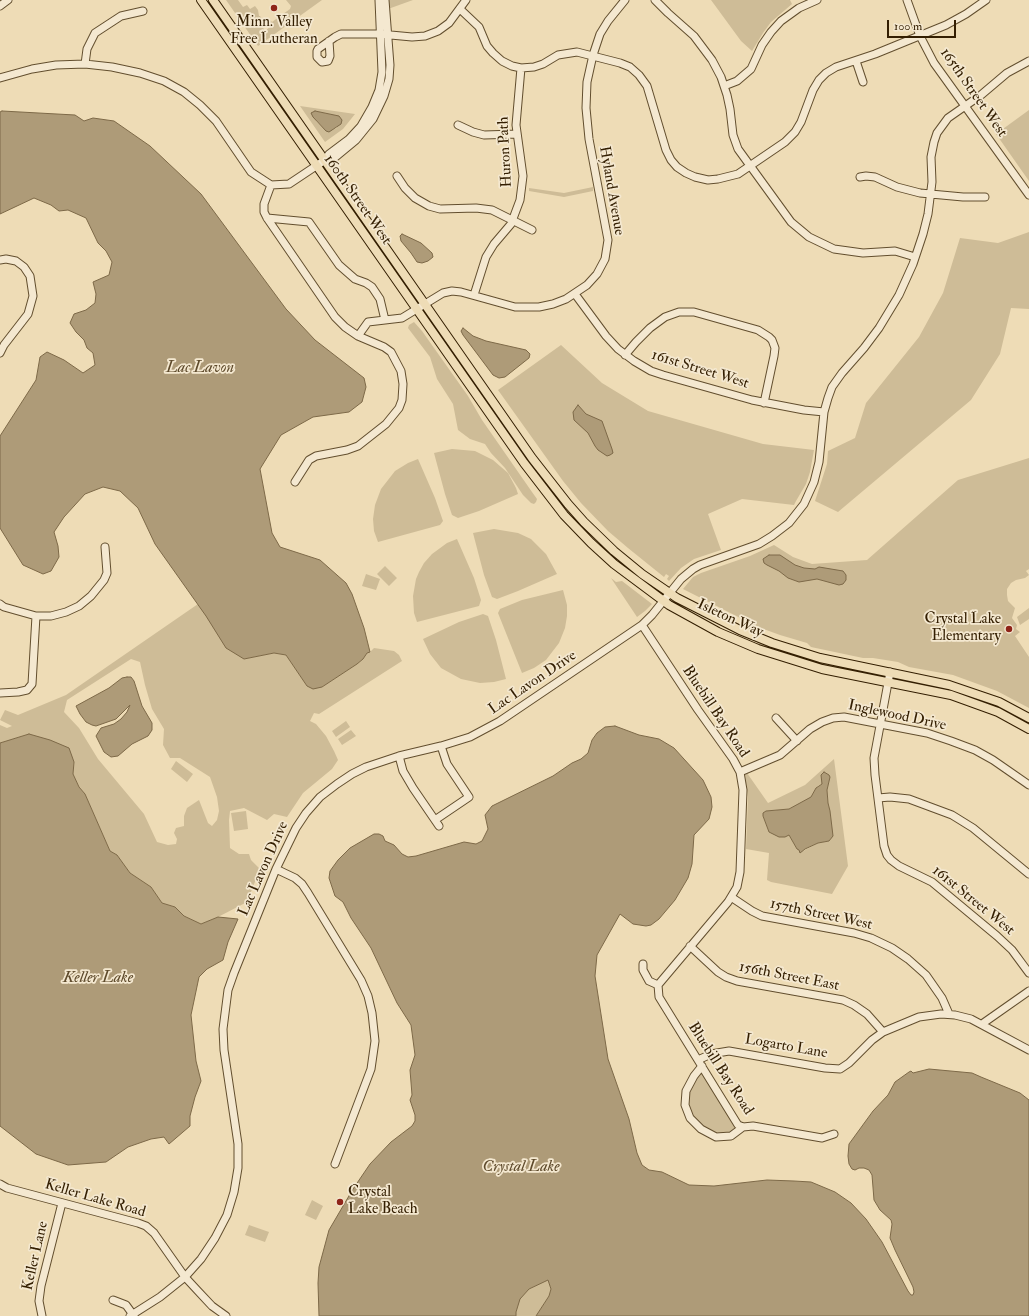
<!DOCTYPE html>
<style>
body{margin:0}
#map{position:relative;width:1029px;height:1316px;overflow:hidden;background:#eedcb6;font-family:"IM FELL Double Pica",serif}
canvas{display:block}
.scale{position:absolute;left:887px;top:20px;width:69px;height:18px;box-sizing:border-box;border:2px solid #331e01;border-top:0;padding-left:5px;font-size:12px;line-height:14px;white-space:nowrap;color:#331e01;-webkit-text-stroke:3px #f4e8d0;paint-order:stroke}
</style>
<div id="map">
<canvas width="1029" height="1316"></canvas>
<div class="scale">100 m</div>
</div>
<script>
const ctx = document.querySelector('canvas').getContext('2d');
ctx.lineJoin = 'round';
function paint(path, color) { ctx.fillStyle = color; ctx.fill(path, 'evenodd'); }
const poly = rows => new Path2D(rows.map(r => 'M' + r).join(''));
function strokePath(path, color, width, dash) { ctx.strokeStyle = color; ctx.lineWidth = width; ctx.lineCap = dash ? 'butt' : 'round'; ctx.setLineDash(dash || []); ctx.stroke(path); }
function label(font, color, halo, rows, align = 'center') {
  ctx.font = font + ' "IM FELL Double Pica",serif'; ctx.lineWidth = 3.5; ctx.setLineDash([]); ctx.textBaseline = 'middle'; ctx.strokeStyle = halo; ctx.fillStyle = color; for (const [text, x, y, turn = 0] of rows) {
    ctx.save(); ctx.translate(x, y); ctx.rotate((+turn || 0) * Math.PI / 180); ctx.textAlign = isNaN(turn) ? turn : align; if (halo) ctx.strokeText(text, 0, 0); ctx.fillText(text, 0, 0); ctx.restore();
  }
}
const green = poly([
 [226,0,238,0,243,7,247,5,250,9,255,6,258,10,259,16,260,16,265,23,262,26,265,31,271,26,268,21,270,20,272,22,290,9,291,6,286,0,322,0,258,46],
 [388,0,413,0,388,9],
 [711,0,790,0,792,4,771,22,763,33,752,51,741,41],
 [300,106,355,114,343,129,325,142],
 [315,111,334,115,337,128,326,131,316,121],
 [1029,110,1029,181,996,134],
 [593,187,593,191,564,197,529,191,529,188,564,193],
 [1029,232,1029,309,1011,308,1000,354,971,400,838,512,815,501,827,464,828,451,855,438,866,403,919,337,943,293,960,238,998,243],
 [414,322,422,331,468,396,482,420,532,492,537,499,536,502,534,504,531,503,523,495,505,468,491,453,485,444,470,439,458,430,453,404,437,379,430,357,408,328,409,325],
 [561,345,602,383,648,411,763,444,814,450,810,472,806,484,796,501,794,505,742,499,708,514,721,550,694,559,681,568,669,581,667,579,669,576,666,574,664,577,628,548,608,531,581,503,563,481,498,390],
 [486,396,590,533,588,535,567,513,546,488,483,398],
 [452,449,475,451,493,460,508,473,516,488,518,494,479,511,458,518,452,515,445,494,434,453],
 [1029,458,1029,569,1026,571,1029,575,1025,578,1016,580,1011,583,1007,589,1007,595,1008,601,1015,608,1012,618,1017,625,1016,629,1020,632,1015,636,1029,657,1029,708,997,691,953,675,909,667,898,662,873,658,863,658,811,647,807,643,780,635,758,627,683,589,693,577,701,573,750,556,774,545,793,557,812,564,867,560,958,480],
 [418,459,435,498,443,521,440,525,378,542,374,531,373,519,375,505,381,489,395,471,408,463],
 [494,529,518,533,531,539,546,554,557,574,518,591,497,599,492,597,484,575,473,533],
 [457,539,474,578,481,600,479,606,417,622,414,613,413,596,416,579,419,572,424,563,432,554,447,543],
 [385,566,397,578,389,586,377,574],
 [366,574,380,579,376,590,362,586],
 [611,578,616,582,622,581,652,604,645,611,637,617],
 [563,590,567,605,567,616,565,628,559,643,546,660,534,668,522,673,498,613,500,609,522,600],
 [198,604,244,659,274,653,286,655,307,686,322,687,357,664,363,659,367,653,370,652,374,648,394,651,399,655,402,661,319,714,314,713,310,721,316,724,326,736,334,751,338,760,332,769,303,793,287,817,274,814,267,820,244,808,230,811,229,820,230,848,239,854,249,854,251,860,260,869,247,902,218,917,201,924,184,916,175,907,162,903,151,887,130,873,117,855,110,851,85,794,79,787,73,774,74,762,29,734,0,743,0,725,7,728,12,726,0,720,5,710,18,715,66,695],
 [131,659,140,662,145,685,152,709,164,729,163,745,170,758,180,758,210,777,217,797,219,811,217,820,212,826,208,823,199,800,187,808,184,816,184,826,176,828,174,833,177,839,176,844,168,845,157,842,144,814,98,759,79,728,64,712,67,700],
 [1029,608,1029,619,1020,625,1017,617],
 [483,614,488,616,496,640,506,679,494,682,480,683,461,679,441,668,430,654,423,639,459,622],
 [758,641,876,673,876,676,818,664,756,645],
 [346,721,350,727,336,737,332,731],
 [351,730,356,736,342,745,338,739],
 [834,759,848,866,832,894,771,882,767,880,769,853,746,849,748,797,745,775,747,773,768,803,805,785],
 [823,779,829,779,827,790,828,804,830,811,831,839,829,841,818,843,803,851,797,849,789,835,769,832,763,816,766,811,789,809,808,800,811,797,818,786,822,784],
 [176,761,193,774,187,782,171,769],
 [246,811,248,829,234,831,231,813],
 [699,1074,702,1074,734,1125,736,1129,735,1132,717,1135,697,1123,688,1107,688,1092],
 [312,1200,323,1206,316,1220,305,1215],
 [249,1225,269,1232,265,1242,245,1235],
 [548,1279,551,1289,549,1296,536,1316,516,1316,516,1312,519,1299,529,1289]
]);
const water = poly([
 [2,111,75,115,84,121,93,118,114,121,150,146,201,194,286,309,315,340,364,378,366,387,362,402,349,412,313,417,281,435,260,469,272,533,280,547,320,560,346,583,352,594,364,628,370,652,367,653,363,659,357,664,322,687,313,689,307,686,286,655,274,653,244,659,226,648,206,616,155,544,138,508,120,491,103,487,85,494,64,517,54,532,58,546,59,557,51,571,43,574,23,565,0,528,0,436,36,380,40,357,47,352,64,360,83,373,95,365,93,353,87,348,84,340,76,332,70,323,74,314,86,310,95,303,96,294,93,282,109,275,112,262,106,251,98,243,86,218,68,210,59,211,51,205,34,198,0,214,0,112,2,111],
 [315,111,339,116,342,120,341,124,329,132,326,131,313,117,311,113,315,111],
 [402,234,421,243,432,253,433,257,428,261,422,263,417,262,411,253,401,241,400,236,402,234],
 [463,328,473,336,486,341,526,350,530,354,529,358,505,377,499,378,493,375,463,335,461,331,463,328],
 [578,405,586,414,602,421,612,449,613,453,610,455,607,456,598,450,595,446,588,433,574,420,573,412,578,405],
 [769,555,780,555,795,565,804,568,815,569,819,567,843,571,846,575,846,580,843,584,839,585,817,579,799,582,788,578,779,571,767,565,764,563,763,559,769,555],
 [127,677,131,677,134,681,142,706,152,723,152,730,148,736,132,744,118,756,111,757,104,752,96,736,101,728,114,724,121,719,127,712,130,705,116,719,96,726,92,725,86,722,80,714,76,706,109,688,122,678,127,677],
 [615,726,639,735,659,739,674,748,703,780,711,797,712,807,709,819,694,835,692,864,688,878,675,900,659,919,651,925,646,926,633,924,620,914,597,955,595,976,608,1059,629,1119,637,1153,642,1165,649,1170,662,1172,689,1185,714,1186,767,1180,794,1181,811,1182,835,1192,851,1203,866,1219,882,1242,908,1291,911,1295,913,1295,914,1292,913,1287,895,1250,890,1238,892,1224,891,1220,880,1210,874,1200,872,1175,869,1170,864,1168,859,1168,855,1170,852,1169,849,1164,848,1156,849,1144,873,1111,888,1095,895,1082,909,1072,911,1071,913,1073,929,1069,972,1073,981,1077,1020,1093,1029,1100,1029,1316,536,1316,549,1296,551,1289,548,1280,529,1289,520,1299,516,1312,516,1316,319,1316,318,1283,319,1267,329,1230,353,1189,370,1164,391,1142,412,1126,415,1121,415,1115,410,1100,412,1095,410,1070,415,1055,411,1025,397,1003,371,948,351,918,343,902,335,896,329,878,330,871,338,860,350,848,374,834,379,834,383,836,385,841,394,845,402,854,408,857,416,856,464,842,476,844,482,841,488,829,485,815,492,806,553,776,572,763,581,759,588,753,592,740,597,733,605,727,615,726],
 [29,734,50,740,69,748,74,762,73,774,79,787,85,794,110,851,117,855,130,873,151,887,162,903,175,907,184,916,201,924,218,917,238,919,228,942,223,960,207,969,199,977,191,1015,196,1061,201,1081,195,1097,190,1116,190,1126,169,1144,164,1137,151,1139,128,1147,106,1162,68,1165,36,1154,0,1126,0,743,29,734],
 [824,772,829,775,830,777,827,790,828,803,830,811,833,836,829,841,818,843,805,849,800,853,799,850,797,849,789,835,785,837,779,837,769,832,763,816,763,813,766,811,789,809,811,797,816,788,822,784,821,775,824,772]
]);
const minor = poly([
 [655,0,668,13,694,36,712,60,721,77,727,95,730,109,733,135,738,149,791,222,809,237,834,249,863,253,895,251,915,257],
 [907,0,920,36,934,63,1029,195],
 [0,6,8,0],
 [460,9,479,27,487,46,493,53,502,61,512,66,521,68,534,67,543,64,558,55,577,52,620,63,630,67,639,75,647,86,666,150,671,160,677,167,686,173,695,177,708,180,718,179,738,174,785,142,795,132,801,122,813,90,819,80,826,73,836,67,875,54,946,25,966,14,986,0],
 [329,41,330,56,328,61,322,62,317,57,317,51,318,49,335,37,341,34,380,34,412,37,425,36,438,31,449,23,466,0],
 [856,61,863,82],
 [85,64,87,49,95,33,121,16,143,11],
 [0,78,32,69,56,65,85,64,112,67,140,73,164,81,184,92,200,105,216,121,251,172,271,185,289,184,325,160,329,154,349,139,361,126,372,107,379,90,382,72,379,0],
 [724,86,737,81,751,69,762,45,771,32,781,21,799,8,817,0],
 [458,125,473,132,484,135,516,134],
 [325,160,333,159,356,140,373,119,384,96,389,79,390,65,385,0],
 [397,176,405,188,415,198,429,206,440,209,476,208,492,210,532,230],
 [860,177,866,176,875,177,897,187,920,193,963,197,985,197],
 [271,185,264,204,264,212,267,218,335,317,345,327,358,336,384,347,391,352,401,371,403,384,402,400,399,408,386,424,358,446,347,450,316,456,309,460,295,482],
 [267,218,309,222,339,265,355,279,366,283,372,287,380,299,385,320],
 [0,260,6,259,16,261,24,267,30,276,33,296,28,314,4,345,0,353],
 [575,294,606,336,618,349,634,361,651,371,663,375,752,400,804,410,824,412],
 [474,295,486,257,494,244,511,224,520,200,523,176,516,125,521,68],
 [358,336,368,322,402,318,443,293,452,291,461,292,515,307,539,307,553,304,566,299,587,285,597,274,605,259,608,240,589,139,586,108,587,82,593,55,600,34,608,21,625,0],
 [625,355,636,342,650,328,665,317,679,312,694,312,758,330,769,337,772,340,775,348,774,356,764,403],
 [0,604,4,607,36,616,51,616,66,612,79,606,91,596,104,580,107,573,105,547],
 [642,625,698,710,733,759,740,772,743,790,740,872,737,887,728,902,658,985,659,997,738,1125,743,1127,753,1126,822,1138,834,1134],
 [890,672,874,758,875,775,884,846,887,855,891,860,899,866,932,882,997,936,1012,950,1029,973],
 [0,693,18,692,27,690,32,684,36,616],
 [776,718,797,741],
 [399,756,403,771,413,788,439,826],
 [740,772,780,755,810,729,822,722,833,718,844,717,927,733,951,741,975,750,993,760,1029,785],
 [878,798,890,797,909,799,952,815,973,828,1029,874],
 [435,820,469,797,447,764,441,746],
 [276,869,295,878,302,884,308,893,361,980,368,996,372,1013,375,1041,371,1069,335,1164],
 [731,897,752,911,762,916,854,933,871,938,892,948,908,959,926,975,942,998,949,1014],
 [690,946,718,972,726,977,737,981,843,1000,854,1005,867,1014,883,1032],
 [643,964,643,970,649,981,658,985],
 [982,1024,1029,991],
 [698,1060,711,1054,729,1051,825,1068,840,1069,849,1063,872,1040,883,1032,919,1017,941,1014,955,1015,971,1019,1029,1050],
 [702,1066,694,1076,686,1091,685,1105,690,1118,701,1129,716,1137,731,1136,743,1127],
 [0,1184,7,1188,138,1223,146,1226,154,1233,185,1277,197,1290,212,1306,226,1316],
 [113,1300,126,1305,134,1316],
 [42,1316,39,1301,41,1286,62,1203],
 [130,1316,160,1297,185,1277,201,1259,215,1238,227,1215,234,1192,238,1168,238,1144,224,1050,223,1029,228,990,234,973,276,869,296,828,306,813,320,797,337,784,352,774,366,767,399,756,441,746,470,737,500,721,642,625,652,615,681,579,693,569,700,565,759,544,772,536,789,523,804,504,814,482,819,462,824,412,828,398,832,387,842,373,864,348,879,328,899,295,913,264,923,234,928,214,932,182,931,157,934,142,937,133,948,118,981,95,1007,73,1029,61]
]);
const major = poly([
 [201,0,524,463,564,515,591,543,614,564,669,605,718,632,758,649,822,669,951,695,998,712,1029,729],
 [213,0,532,458,568,504,584,522,614,551,642,574,677,598,740,630,772,643,820,658,949,685,999,702,1029,718]
]);
const markers = [
 [274,8,4,"#8f2418"],
 [1009,629,4,"#8f2418"],
 [340,1202,4,"#8f2418"]
];
const poiNames = [
 ["Minn. Valley",274,23],
 ["Free Lutheran",274,40],
 ["Crystal Lake",1001,620,"right"],
 ["Elementary",1001,637,"right"],
 ["Crystal",348,1193,"left"],
 ["Lake Beach",348,1210,"left"]
];
const streetNames = [
 ["165th Street West",973,93,55],
 ["Huron Path",506,152,-93],
 ["Hyland Avenue",611,191,80],
 ["160th Street West",357,200,55],
 ["161st Street West",700,370,17],
 ["Isleton Way",730,619,25],
 ["Lac Lavon Drive",533,683,-34],
 ["Bluebill Bay Road",715,712,56],
 ["Inglewood Drive",897,716,12],
 ["Lac Lavon Drive",264,869,-66],
 ["161st Street West",973,901,39],
 ["157th Street West",821,915,12],
 ["156th Street East",789,977,11],
 ["Logarto Lane",786,1047,10],
 ["Bluebill Bay Road",720,1069,57],
 ["Keller Lake Road",95,1199,16],
 ["Keller Lane",36,1256,-77]
];
const waterNames = [
 ["Lac Lavon",200,369],
 ["Keller Lake",98,979],
 ["Crystal Lake",521,1168]
];
paint(green, '#cebc97');
paint(water, '#ae9b78');
strokePath(water, '#7d6948', 1);
strokePath(minor, '#624e2e', 9);
strokePath(major, '#331e01', 10);
strokePath(minor, '#f4e8d0', 7);
strokePath(major, '#eedcb6', 8);
for (const [x, y, r, color] of markers) { const dot = new Path2D(); dot.arc(x, y, r, 0, 2 * Math.PI); ctx.fillStyle = color; ctx.fill(dot); strokePath(dot, '#f4e8d0', 1.5); }
label('15px', '#331e01', '#f4e8d0', poiNames);
label('15px', '#331e01', '#f4e8d0', streetNames);
label('italic 16px', '#5e4a2b', '#f4e8d0', waterNames);
</script>
